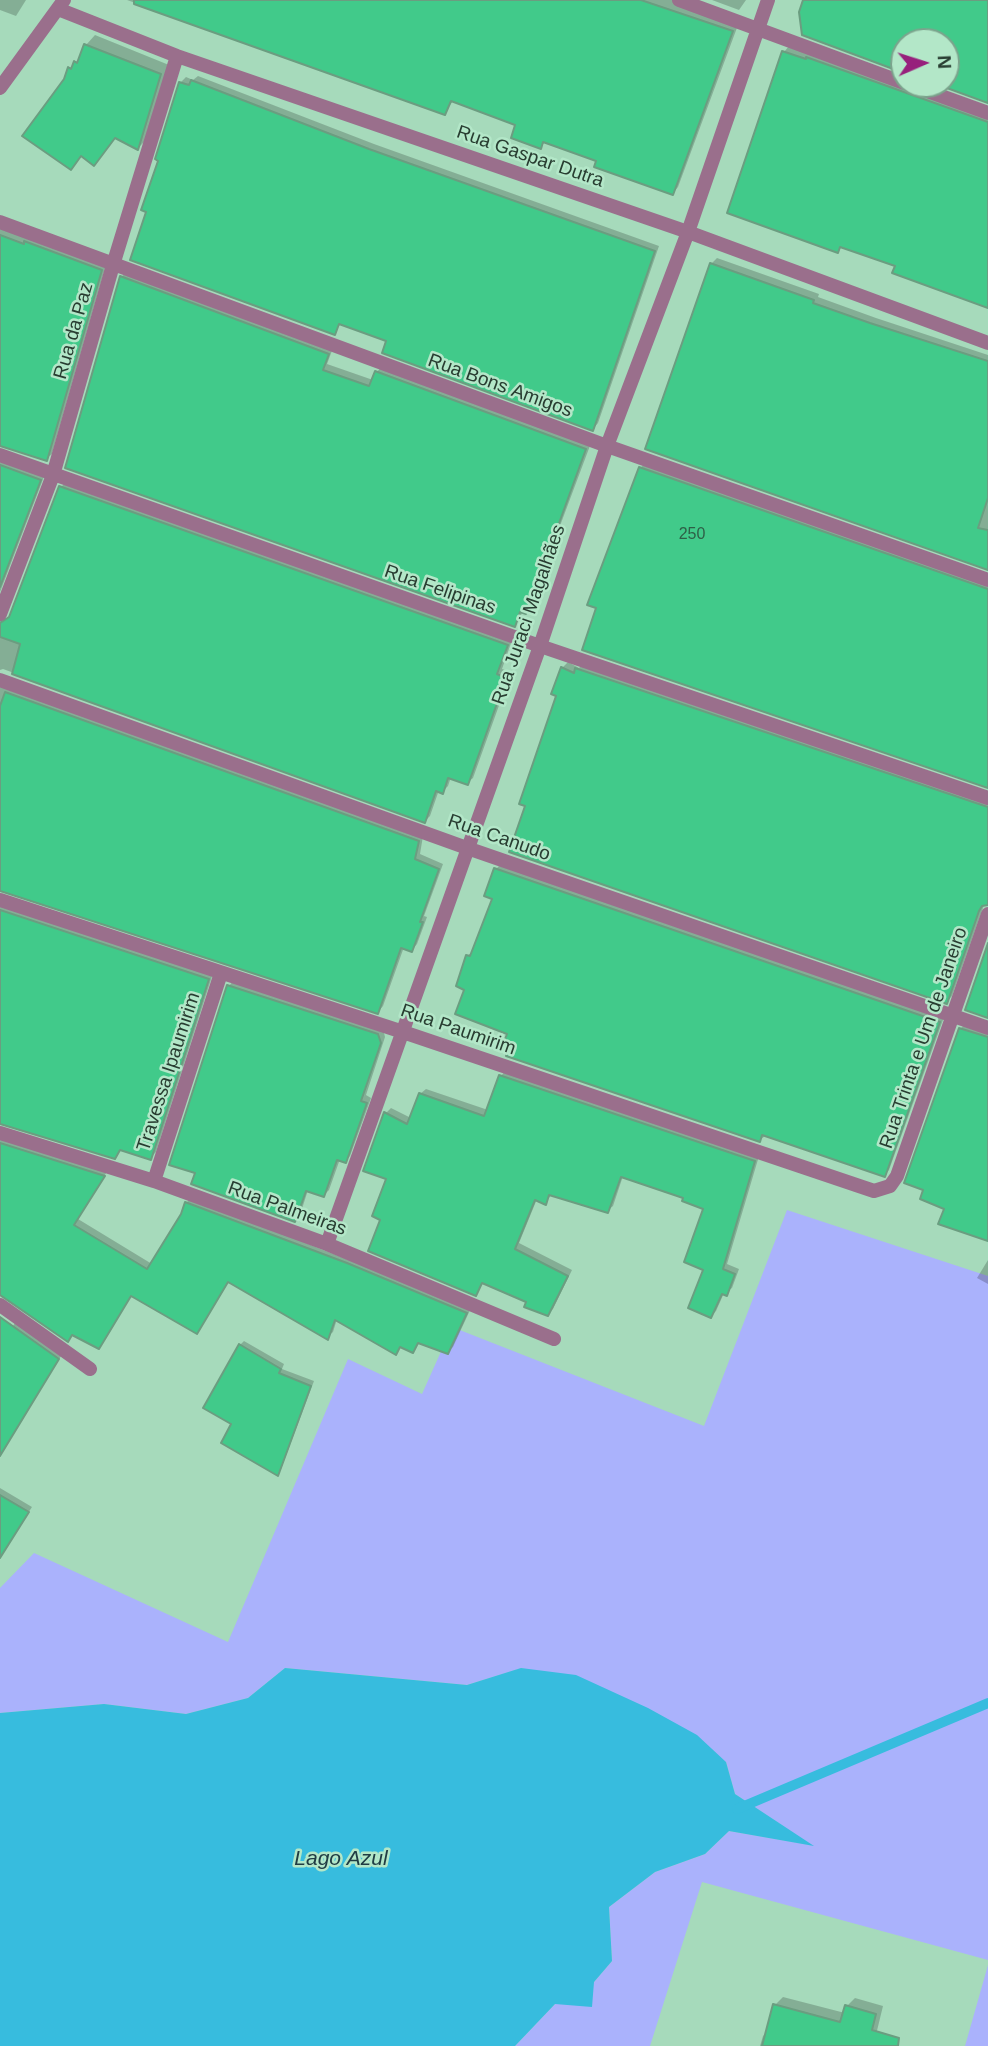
<!DOCTYPE html>
<meta charset="utf-8">
<style>
body{margin:0}
#map{position:relative;width:988px;height:2046px;overflow:hidden;background:#a6dabb;font-family:Arial,sans-serif}
canvas{display:block}
.north{position:absolute;left:890px;top:28px;width:70px;height:70px;box-sizing:border-box;background:#b3e7c8;border:2px solid #7ba38c;border-radius:50%;rotate:87deg;font-size:19px;font-weight:700;line-height:28px;text-align:center;color:#283d31}
.north::after{content:'';display:block;margin:auto;width:24px;height:32px;background:#97207c;clip-path:polygon(50% 0,100% 100%,50% 72%,0 100%)}
</style>
<div id="map">
<canvas width="988" height="2046"></canvas>
<div class="north">N</div>
</div>
<script>
const ctx = document.querySelector('canvas').getContext('2d');
ctx.lineJoin = 'round';
function paint(path, color) { ctx.fillStyle = color; ctx.fill(path, 'evenodd'); }
const poly = rows => new Path2D(rows.map(r => 'M' + r).join(''));
function strokePath(path, color, width, dash) { ctx.strokeStyle = color; ctx.lineWidth = width; ctx.lineCap = dash ? 'butt' : 'round'; ctx.setLineDash(dash || []); ctx.stroke(path); }
function label(font, color, halo, rows, align = 'center') {
  ctx.font = font + ' Arial,sans-serif'; ctx.lineWidth = 5; ctx.setLineDash([]); ctx.textBaseline = 'middle'; ctx.strokeStyle = halo; ctx.fillStyle = color; for (const [text, x, y, turn = 0] of rows) {
    ctx.save(); ctx.translate(x, y); ctx.rotate((+turn || 0) * Math.PI / 180); ctx.textAlign = isNaN(turn) ? turn : align; if (halo) ctx.strokeText(text, 0, 0); ctx.fillText(text, 0, 0); ctx.restore();
  }
}
const green = poly([
 [787,1210,988,1276,988,1960,702,1882,650,2046,515,2046,555,2004,594,1982,612,1961,609,1907,655,1872,705,1854,729,1831,811,1845,735,1794,726,1762,522,1668,467,1685,285,1668,248,1698,186,1714,104,1704,0,1713,0,1588,34,1553,228,1642,348,1359,422,1394,452,1327,704,1426],
 [988,1965,988,2046,965,2046]
]);
const water = poly([
 [285,1668,467,1685,521,1668,576,1675,648,1708,697,1735,726,1762,735,1794,814,1846,729,1831,705,1854,655,1872,609,1907,612,1961,594,1982,592,2007,555,2004,515,2046,0,2046,0,1713,104,1704,186,1714,248,1698]
]);
const shadow = poly([
 [0,0,26,0,16,16,0,10],
 [127,0,677,0,738,25,678,187,673,193,598,160,546,141,540,147,518,124,453,101,444,113],
 [712,0,746,0,739,10],
 [95,35,169,65,147,139,138,148,116,137,94,164,83,155,71,168,66,80,70,68,81,57,86,45],
 [789,46,988,116,988,306,897,265,843,246,837,251,784,52],
 [198,76,374,144,659,246,598,423,593,429,389,340,341,323,334,333,148,211,160,160,158,158,181,82,186,77,193,80],
 [0,228,106,265,52,454,46,459,0,444],
 [717,258,819,294,818,297,876,318,988,355,988,568,711,264],
 [127,272,333,348,327,364,373,380,377,372,382,366,591,443,530,606,525,612,523,611,519,619,514,625,121,277],
 [0,457,45,474,0,592],
 [646,463,988,583,988,786,640,468],
 [66,482,512,640,502,669,511,672,473,778,467,783,451,777,448,786,442,792,439,790,430,816,425,821,3,669,0,670,0,616,9,619,61,487],
 [568,662,579,668,583,664,988,801,988,903,984,905,952,996,946,1002,527,805,559,695,562,668],
 [0,682,423,836,420,854,443,864,424,916,427,917,417,944,412,950,404,947,383,1006,378,1012,0,890],
 [501,864,944,1017,889,1170,884,1175,765,1136,760,1140,509,1033,466,989,467,956,473,952,494,898,496,869],
 [0,902,213,973,156,1152,150,1158,122,1149,115,1157,0,1123],
 [234,980,383,1029,385,1037,366,1095,371,1098,350,1156,345,1161,340,1159,329,1190,324,1195,308,1190,300,1215,295,1220,197,1172,171,1164,229,986],
 [966,1023,988,1030,988,1223,946,1208,960,1029],
 [506,1070,759,1156,727,1264,739,1269,732,1288,724,1293,716,1311,711,1316,705,1269,705,1208,686,1197,623,1176,613,1206,607,1211,552,1194,545,1203,537,1199,519,1243,572,1270,553,1309,547,1314,528,1302,483,1282,475,1294,383,1219,388,1178,386,1113,391,1108,411,1118,420,1094,426,1089,488,1110,501,1076],
 [0,1135,108,1170,78,1219,152,1264,182,1214,186,1203,191,1198,471,1308,453,1347,447,1352,420,1341,412,1351,402,1346,396,1353,337,1319,333,1332,327,1337,229,1281,197,1332,132,1295,98,1347,0,1290],
 [988,1260,988,1284,977,1278],
 [17,1320,63,1353,9,1438,0,1432,0,1345],
 [244,1341,284,1364,282,1369,314,1381,281,1469,277,1474,234,1424,240,1345],
 [0,1488,32,1507,0,1556],
 [783,1997,845,2013,847,2006,855,1998,883,2006,874,2043,887,2046,760,2046,763,2036,767,2032,775,2005]
]);
const stream = poly([
 [737,1809,988,1703]
]);
const building = poly([
 [134,0,641,0,733,31,673,195,594,167,596,161,543,142,541,149,511,138,515,125,451,101,445,115,134,4,134,0],
 [803,0,988,0,988,103,936,84,946,84,946,42,904,42,904,73,802,35,799,12,803,0],
 [84,44,161,74,138,150,115,138,94,166,81,156,71,170,22,136,64,79,68,67,71,69,74,61,77,63,84,44],
 [782,51,806,59,806,57,988,122,988,308,892,273,895,266,840,247,838,253,727,213,782,51],
 [191,80,369,149,655,251,593,431,382,353,386,341,339,324,335,335,130,260,146,212,141,210,158,161,155,159,179,82,189,85,191,80],
 [0,235,24,244,24,241,102,270,47,461,0,446,0,235],
 [710,263,814,300,813,303,870,323,988,361,988,498,978,528,988,530,988,570,645,449,710,263],
 [120,276,329,354,323,370,369,386,375,371,586,449,526,614,520,612,515,627,65,468,120,276],
 [0,465,41,480,0,587,0,465],
 [639,467,988,589,988,788,582,650,596,608,587,605,639,467],
 [59,486,508,645,497,674,506,678,468,785,448,778,443,794,436,791,425,823,12,674,20,644,0,637,0,623,9,617,59,486],
 [561,667,574,673,575,668,988,807,988,905,982,906,979,911,947,1004,509,852,525,806,519,804,556,696,551,694,561,667],
 [5,692,419,841,415,859,439,869,420,922,423,922,412,952,401,948,378,1014,0,891,0,706,5,692],
 [494,868,940,1022,885,1177,762,1135,760,1142,506,1056,508,1049,502,1047,507,1034,455,1014,464,990,456,986,466,955,470,956,492,899,484,896,494,868],
 [0,910,209,979,151,1160,120,1150,115,1159,0,1124,0,910],
 [988,943,988,1018,965,1010,988,943],
 [227,985,378,1034,381,1043,361,1101,367,1103,346,1163,337,1160,324,1197,306,1191,295,1222,191,1184,195,1173,169,1165,227,985],
 [959,1028,988,1037,988,1241,938,1224,944,1209,920,1199,923,1190,904,1183,959,1028],
 [499,1075,755,1161,723,1269,735,1274,727,1296,722,1294,711,1318,688,1308,703,1270,684,1262,703,1209,682,1201,683,1198,621,1177,608,1213,549,1195,546,1205,535,1200,515,1249,568,1276,548,1316,524,1307,526,1302,482,1283,476,1296,368,1251,380,1220,372,1216,386,1179,363,1171,384,1112,407,1124,419,1093,484,1116,499,1075],
 [0,1143,105,1176,74,1225,147,1269,181,1214,185,1202,347,1263,467,1313,448,1354,418,1343,413,1353,400,1347,396,1355,335,1320,328,1340,228,1282,197,1334,131,1296,99,1349,72,1335,68,1342,0,1295,0,1143],
 [0,1317,59,1359,0,1456,0,1317],
 [239,1344,281,1369,279,1373,311,1386,278,1476,221,1443,231,1424,203,1408,239,1344],
 [0,1495,29,1512,0,1558,0,1495],
 [773,2004,840,2022,845,2005,876,2014,872,2030,899,2038,898,2046,762,2046,773,2004]
]);
const street = poly([
 [679,0,904,83],
 [58,9,177,56,688,232,988,343],
 [908,84,988,113],
 [0,88,64,0],
 [0,222,607,446,988,580],
 [0,455,540,646,988,798],
 [0,614,53,475,113,265,177,56],
 [0,680,467,848,988,1028],
 [0,900,403,1032,874,1191,890,1186,897,1176,988,914],
 [0,1133,154,1181,327,1244,554,1339],
 [154,1181,221,973],
 [327,1244,540,646,607,446,688,232,768,0],
 [0,1305,90,1369]
]);
const numberNames = [
 ["250",692,535]
];
const streetNames = [
 ["Rua Gaspar Dutra",530,157,19],
 ["Rua da Paz",74,331,-74],
 ["Rua Bons Amigos",500,386,20],
 ["Rua Felipinas",440,590,19],
 ["Rua Juraci Magalhães",529,615,-71],
 ["Rua Canudo",499,838,19],
 ["Rua Paumirim",458,1030,19],
 ["Rua Trinta e Um de Janeiro",924,1038,-71],
 ["Travessa Ipaumirim",169,1072,-72],
 ["Rua Palmeiras",287,1209,20]
];
const waterNames = [
 ["Lago Azul",341,1859]
];
paint(green, '#aab2fc');
paint(water, '#37bcde');
paint(shadow, '#0003');
strokePath(stream, '#37bcde', 10);
paint(building, '#41ca8a');
strokePath(building, '#6b9d80', 2);
strokePath(street, '#9a6f8c', 14);
label('16px', '#2e6047', null, numberNames);
label('19px', '#283d31', '#b3e7c8', streetNames);
label('italic 21px', '#203c44', '#b3e7c8', waterNames);
</script>
